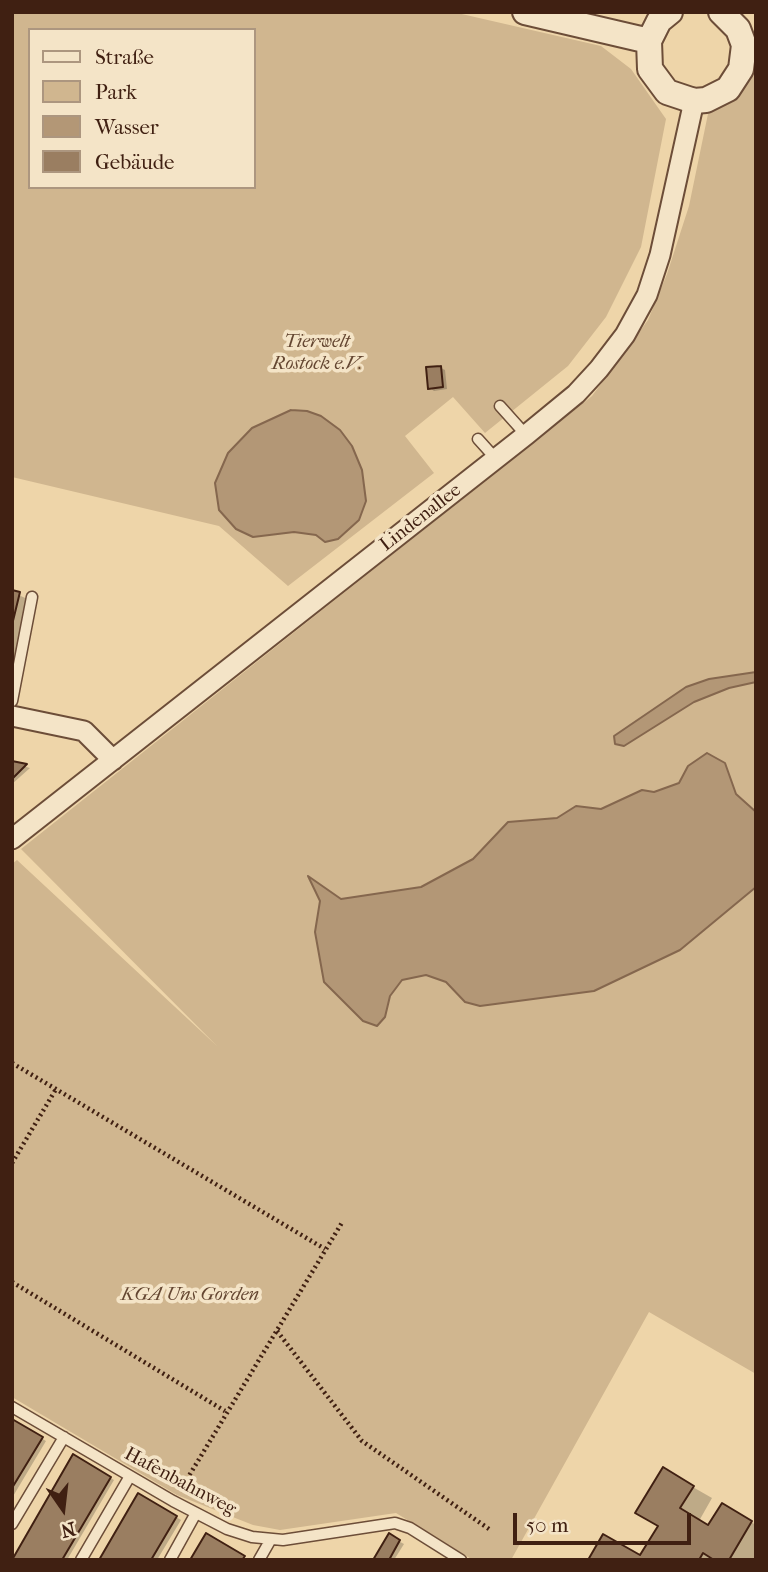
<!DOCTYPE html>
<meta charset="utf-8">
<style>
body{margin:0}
#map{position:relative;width:768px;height:1572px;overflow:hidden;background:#eed5a9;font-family:"IM FELL French Canon",serif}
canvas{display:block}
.frame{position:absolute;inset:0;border:14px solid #402012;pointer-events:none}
.legend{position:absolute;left:28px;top:28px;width:228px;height:161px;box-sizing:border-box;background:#f4e4c7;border:2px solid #ac967f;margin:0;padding:9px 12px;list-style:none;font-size:21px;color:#402012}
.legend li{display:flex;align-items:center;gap:14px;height:35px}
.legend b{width:35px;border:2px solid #ac967f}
.north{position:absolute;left:28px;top:1474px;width:70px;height:70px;-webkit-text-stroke:5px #f4e4c7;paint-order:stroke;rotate:166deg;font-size:19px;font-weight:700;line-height:28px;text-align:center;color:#402012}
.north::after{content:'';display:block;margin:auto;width:24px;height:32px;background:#402012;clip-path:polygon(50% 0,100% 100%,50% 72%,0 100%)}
.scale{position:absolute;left:513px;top:1513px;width:178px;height:32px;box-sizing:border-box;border:4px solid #402012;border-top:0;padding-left:9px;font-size:21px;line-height:24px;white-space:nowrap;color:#402012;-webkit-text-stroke:5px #f4e4c7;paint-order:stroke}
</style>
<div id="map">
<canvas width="768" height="1572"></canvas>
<div class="frame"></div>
<ul class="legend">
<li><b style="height:9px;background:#f4e4c7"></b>Straße</li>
<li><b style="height:19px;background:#d0b68f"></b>Park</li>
<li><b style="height:19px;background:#b39776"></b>Wasser</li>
<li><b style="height:19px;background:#9a7e61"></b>Gebäude</li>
</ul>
<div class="north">N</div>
<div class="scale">50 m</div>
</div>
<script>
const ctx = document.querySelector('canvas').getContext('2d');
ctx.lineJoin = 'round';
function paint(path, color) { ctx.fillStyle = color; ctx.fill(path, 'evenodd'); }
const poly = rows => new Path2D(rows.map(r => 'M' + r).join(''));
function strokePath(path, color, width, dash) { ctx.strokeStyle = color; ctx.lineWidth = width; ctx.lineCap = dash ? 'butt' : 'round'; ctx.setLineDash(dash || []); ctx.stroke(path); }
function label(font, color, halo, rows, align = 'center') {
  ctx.font = font + ' "IM FELL French Canon",serif'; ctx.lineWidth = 7; ctx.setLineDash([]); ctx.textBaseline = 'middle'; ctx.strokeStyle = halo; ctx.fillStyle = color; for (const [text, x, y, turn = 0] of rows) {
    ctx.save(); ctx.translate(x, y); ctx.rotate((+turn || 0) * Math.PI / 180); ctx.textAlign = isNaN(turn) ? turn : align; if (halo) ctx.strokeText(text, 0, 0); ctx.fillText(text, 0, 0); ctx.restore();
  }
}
const green = poly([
 [12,12,453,12,601,46,631,69,666,119,641,247,606,317,568,366,485,433,453,397,405,436,434,473,288,586,219,526,12,477],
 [30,30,254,30,254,187,30,187],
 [756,73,756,1374,649,1312,511,1560,473,1560,396,1513,280,1530,253,1525,177,1495,12,1397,12,864,17,860,217,1046,21,849,592,396,648,320,667,274,689,206,709,109]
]);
const water = poly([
 [291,410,307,411,321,416,340,430,352,446,362,470,366,501,359,520,338,539,325,542,316,535,294,532,253,537,236,529,219,510,215,483,228,453,252,428,291,410],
 [756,672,756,682,729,688,694,702,624,746,615,744,614,736,686,687,709,679,756,672],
 [707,753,725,763,736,794,756,812,756,887,680,950,594,991,480,1006,465,1002,446,982,426,975,402,980,390,996,385,1017,377,1026,363,1021,324,982,315,932,320,901,308,876,341,899,421,887,473,859,508,822,557,818,576,806,601,809,642,790,654,792,679,783,688,766,707,753]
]);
const shadow = poly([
 [441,368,445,370,447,389,434,391,430,388],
 [12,592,34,602,19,669,12,668],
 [12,763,30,768,12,784],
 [12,1421,46,1441,12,1498],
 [73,1456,114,1480,67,1560,12,1560],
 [663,1470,712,1498,699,1521,709,1527,722,1505,756,1525,755,1560,590,1560,641,1558,660,1525],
 [139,1495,181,1520,157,1560,101,1560],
 [389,1536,404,1544,394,1560,375,1560]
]);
const building = poly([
 [441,366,443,387,428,389,426,367,441,366],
 [12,590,20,592,12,625,12,590],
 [12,761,27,764,12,779,12,761],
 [12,1419,43,1437,12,1488,12,1419],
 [73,1454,111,1477,62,1560,12,1560,73,1454],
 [663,1467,694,1486,680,1508,708,1525,722,1503,752,1521,729,1560,714,1560,703,1553,699,1560,588,1560,603,1534,640,1555,658,1526,635,1513,663,1467],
 [138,1493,177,1516,151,1560,99,1560,138,1493],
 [206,1533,245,1556,242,1560,190,1560,206,1533],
 [389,1533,400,1540,389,1560,373,1560,389,1533]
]);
const path = poly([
 [12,1063,325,1249],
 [12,1163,56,1089],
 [12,1282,225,1411],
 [277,1331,362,1441,489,1529],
 [181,1489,343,1221]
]);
const service = poly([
 [500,406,526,435],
 [478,439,496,459],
 [12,701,32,597],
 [12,1407,173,1501,227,1529,252,1537,283,1540,395,1523,410,1528,461,1560],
 [12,1524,64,1437],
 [81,1560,130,1476],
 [170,1560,196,1513],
 [259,1560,271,1539]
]);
const minor = poly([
 [12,716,84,731,113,760],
 [12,839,526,435,576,394,599,369,625,335,647,295,660,255,694,101]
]);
const tertiary = poly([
 [525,12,649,41],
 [670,12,659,21,649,41,650,69,667,92,694,101,706,100,728,89,741,69,744,45,738,29,721,12]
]);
const parkNames = [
 ["Tierwelt",317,342],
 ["Rostock e.V.",317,364],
 ["KGA Uns Gorden",190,1295]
];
const streetNames = [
 ["Lindenallee",421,518,-38],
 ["Hafenbahnweg",180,1482,28]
];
paint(green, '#d0b68f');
paint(water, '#b39776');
strokePath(water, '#85674e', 2);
paint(shadow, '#0003');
paint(building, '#9a7e61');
strokePath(building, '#402012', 2);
strokePath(service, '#6c4d38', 13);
strokePath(minor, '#6c4d38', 23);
strokePath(tertiary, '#6c4d38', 28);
strokePath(path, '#402012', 4.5, [2, 3.5]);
strokePath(service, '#f4e4c7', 10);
strokePath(minor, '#f4e4c7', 19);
strokePath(tertiary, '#f4e4c7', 24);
label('italic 19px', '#644631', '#f4e4c7', parkNames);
label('19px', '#402012', '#f4e4c7', streetNames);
</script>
